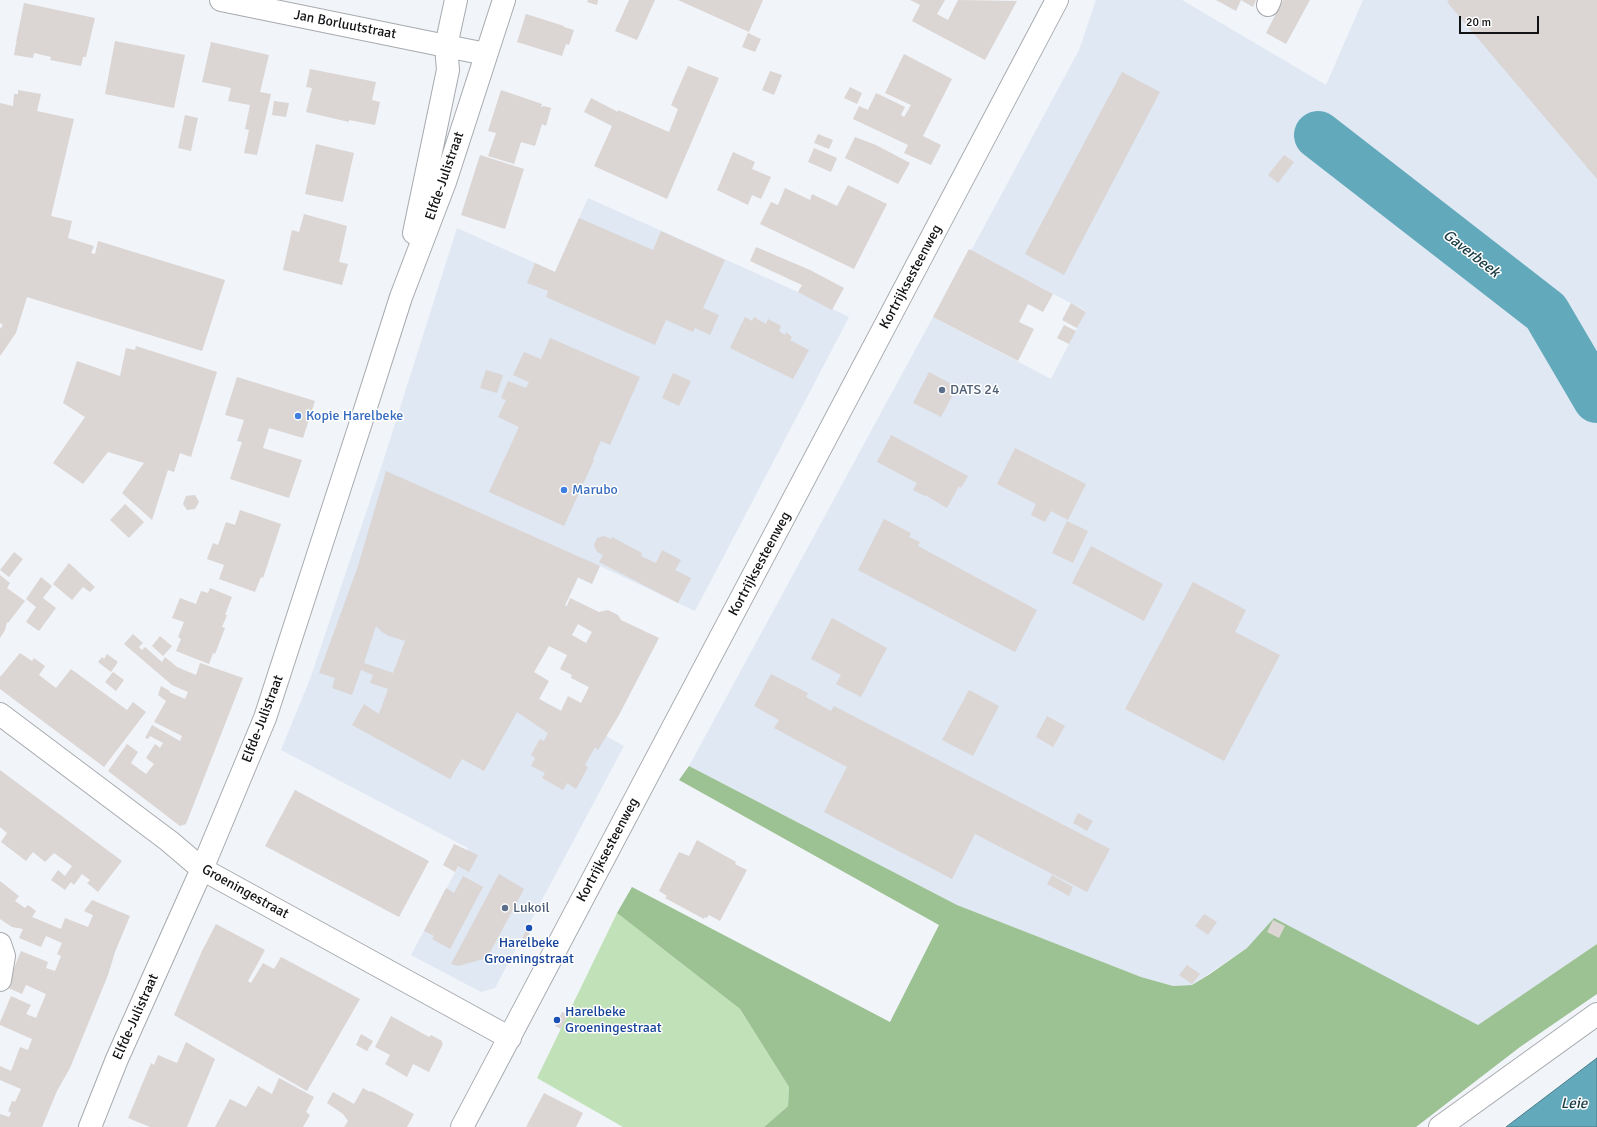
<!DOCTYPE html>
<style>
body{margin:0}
#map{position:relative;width:1597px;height:1127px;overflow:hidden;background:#f1f4f9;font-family:Signika,sans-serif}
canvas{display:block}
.scale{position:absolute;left:1459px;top:16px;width:80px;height:18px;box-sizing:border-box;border:2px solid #121315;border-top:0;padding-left:5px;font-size:12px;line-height:14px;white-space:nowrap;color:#121315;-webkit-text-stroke:3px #fff;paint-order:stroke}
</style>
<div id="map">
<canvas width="1597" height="1127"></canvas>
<div class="scale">20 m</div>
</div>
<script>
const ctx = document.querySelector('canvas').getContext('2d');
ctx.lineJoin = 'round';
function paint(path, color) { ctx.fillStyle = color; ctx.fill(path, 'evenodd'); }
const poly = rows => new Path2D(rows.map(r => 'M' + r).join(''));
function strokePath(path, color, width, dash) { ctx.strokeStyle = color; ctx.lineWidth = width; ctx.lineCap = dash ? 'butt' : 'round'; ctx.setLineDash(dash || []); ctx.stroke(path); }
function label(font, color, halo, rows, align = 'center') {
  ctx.font = font + ' Signika,sans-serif'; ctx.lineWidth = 3; ctx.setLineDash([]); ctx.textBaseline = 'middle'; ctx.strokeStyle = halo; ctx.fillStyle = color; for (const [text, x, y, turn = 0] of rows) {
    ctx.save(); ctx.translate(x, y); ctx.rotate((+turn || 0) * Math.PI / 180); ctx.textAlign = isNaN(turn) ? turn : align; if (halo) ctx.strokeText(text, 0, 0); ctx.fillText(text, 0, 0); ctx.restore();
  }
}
const built = poly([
 [1096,0,1182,0,1326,85,1363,0,1597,0,1597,944,1478,1025,1274,919,1247,948,1192,985,1173,986,1141,977,957,905,689,766,933,317,1051,379,1069,344,1086,311,971,251,1079,50],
 [588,198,798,292,849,317,695,611,600,566,592,584,578,578,534,672,524,690,624,746,495,988,481,992,411,955,468,848,281,750,310,679,381,468,457,228,555,272]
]);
const green = poly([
 [617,913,740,1009,789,1087,788,1106,764,1127,623,1127,537,1078]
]);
const forest = poly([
 [689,766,957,905,1141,977,1173,986,1192,985,1210,974,1247,948,1274,918,1478,1025,1597,944,1597,994,1520,1047,1416,1127,764,1127,788,1106,789,1087,740,1009,617,913,632,887,890,1022,939,925,679,780]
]);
const water = poly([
 [1597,1058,1597,1127,1506,1127,1597,1058]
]);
const river = poly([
 [1318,135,1546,312,1597,399]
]);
const building = poly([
 [588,0,598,0,597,5,587,2],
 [629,0,655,0,637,40,615,31],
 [678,0,763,0,749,32],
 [910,0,945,0,937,14,948,20,958,0,1017,1,985,60,912,21,920,5],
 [1216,0,1256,0,1253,7,1241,0,1236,11],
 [1283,0,1310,0,1286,44,1266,33],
 [1449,0,1597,0,1597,179,1447,2],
 [24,3,95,18,86,57,83,57,81,66,50,60,51,57,34,53,33,58,14,55,16,44,17,43,16,42],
 [526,14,564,26,564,27,574,30,569,45,566,44,562,56,517,42],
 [748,33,761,39,755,52,742,47],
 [115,41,185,55,174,108,105,94],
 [211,42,269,55,260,92,271,94,257,155,244,153,249,130,245,129,250,105,228,101,231,88,202,82],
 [904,54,952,79,923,136,941,145,931,165,904,153,908,145,853,119,859,106,868,110,876,93,905,107,901,115,904,117,911,105,885,93],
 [688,66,719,78,667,199,594,166,612,126,584,112,591,98,618,112,618,110,669,132,678,109,671,105],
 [310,69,376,82,372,100,380,102,375,125,349,120,349,122,306,112,312,88,306,87],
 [770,71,782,75,774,95,762,90],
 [1122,72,1160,92,1064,275,1025,254],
 [850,87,862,93,857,104,844,98],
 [18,90,41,94,37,111,74,119,51,216,72,221,68,238,94,246,91,253,95,254,98,241,225,280,202,351,27,297,16,333,0,356,0,329,3,325,0,323,0,103,13,106,14,94,18,94],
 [501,90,542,104,541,107,544,106,551,108,546,126,542,124,535,146,521,142,514,164,488,156,496,133,488,131],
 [274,101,289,103,286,117,272,115],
 [185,115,198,118,191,151,178,148],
 [818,134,833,140,829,149,814,143],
 [855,137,876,145,910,163,898,184,845,158],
 [316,144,354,153,343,202,305,194],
 [814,148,837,158,831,172,808,162],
 [733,152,755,162,752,169,771,177,761,199,752,195,748,205,717,190],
 [480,155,524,169,505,229,461,215],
 [1284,155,1294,162,1278,183,1268,175],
 [848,185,887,204,854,269,760,224,771,202,778,205,785,188,810,200,812,194,837,206],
 [304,214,347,226,339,262,348,264,342,285,283,270,292,230,299,232],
 [579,218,653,250,661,231,725,260,703,308,719,315,710,335,695,328,693,332,666,320,655,345,546,297,548,291,527,283,535,263,555,272],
 [756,247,810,270,844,288,832,310,798,292,802,285,750,261],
 [969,249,1053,294,1043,312,1028,304,1019,322,1034,329,1018,361,933,317],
 [1071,303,1086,312,1077,328,1062,320],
 [745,317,752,321,754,317,766,324,768,319,781,326,779,331,785,335,786,332,792,337,790,340,809,350,793,379,730,348],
 [1064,325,1076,331,1069,344,1057,338],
 [550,338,640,377,610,445,601,441,593,459,594,460,564,526,489,492,519,427,498,417,506,400,501,398,508,381,526,388,529,382,513,375,524,352,541,359],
 [136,346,217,372,191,457,180,453,174,472,168,470,152,520,122,493,144,463,108,452,83,484,53,463,85,417,63,403,77,361,120,376,126,348,135,350],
 [486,370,503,375,497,393,480,388],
 [929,372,957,387,941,417,913,403],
 [673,373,691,381,679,406,662,398],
 [237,377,315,401,303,438,269,428,263,448,302,460,289,498,230,479,242,442,237,441,244,420,225,415],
 [891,435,968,476,961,488,959,486,947,508,925,495,925,496,913,490,917,483,877,462],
 [1015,448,1086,484,1068,520,1051,511,1045,522,1031,515,1036,504,997,484],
 [386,471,600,566,592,584,578,577,565,605,567,606,570,598,599,612,608,610,618,615,621,620,659,638,619,715,598,750,595,747,585,765,588,767,576,789,567,783,563,790,542,778,545,773,531,766,535,758,531,755,540,739,544,741,548,733,517,712,484,771,462,759,450,779,352,725,364,704,379,714,388,689,370,683,373,675,361,670,352,695,332,688,335,678,319,673,358,566],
 [578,624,592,632,586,643,572,635],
 [376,626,382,632,389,636,405,641,393,673,364,663],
 [549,646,567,655,560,669,572,675,571,678,589,687,581,703,568,696,561,711,539,699,549,681,534,672],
 [195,495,199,502,195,509,187,510,183,504,186,496],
 [125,504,144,522,129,538,110,520],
 [240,510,281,524,263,578,261,577,255,592,219,579,224,565,207,559,213,543,218,545,226,522,235,525],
 [884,519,911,533,909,537,920,542,918,546,1037,610,1015,652,858,570],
 [1067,521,1088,531,1073,563,1052,553],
 [604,536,611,539,612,537,642,553,641,556,656,563,662,550,681,560,675,570,691,578,678,603,599,562,603,555,597,552,594,545,597,538],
 [1091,546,1163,584,1144,621,1072,583],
 [14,552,23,559,9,577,0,570],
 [69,563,95,587,90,592,83,587,72,600,53,584],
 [0,575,10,583,7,588,25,601,8,623,7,622,5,630,0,638],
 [41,577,52,586,43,598,56,608,39,631,26,622,36,607,26,599],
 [1193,582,1246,610,1235,632,1280,655,1224,761,1125,709],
 [210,588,232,597,225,615,227,615,222,627,225,628,215,654,213,653,209,664,176,651,181,639,178,637,184,622,172,618,180,598,196,604,201,591,208,593],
 [832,618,887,648,861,697,836,684,841,675,811,659],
 [133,634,143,643,139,647,142,650,145,647,162,662,165,657,177,667,196,675,200,663,243,678,186,824,180,826,108,771,127,744,138,752,131,763,146,774,154,764,146,758,155,744,160,748,163,743,150,736,148,739,145,738,152,725,180,741,182,736,154,722,166,701,158,695,161,686,170,691,169,692,185,699,188,692,172,685,124,644],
 [160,636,172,646,163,656,152,646],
 [20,653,32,661,34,658,45,666,39,675,56,688,71,669,127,710,133,702,146,712,104,767,0,689,0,677],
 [107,654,118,662,111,672,98,662,102,657,104,659],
 [113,672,124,680,116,691,105,682],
 [771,674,808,693,806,697,831,711,834,706,1110,849,1087,892,975,834,952,879,824,812,847,767,774,728,779,720,754,706],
 [969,690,999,706,973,756,942,740],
 [1047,716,1065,726,1053,747,1036,737],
 [0,770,122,861,98,892,87,883,90,880,82,874,74,885,71,882,65,890,51,880,58,870,65,876,72,866,54,853,45,862,33,852,26,861,1,842,7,833,0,827],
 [295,790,429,861,399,917,265,846],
 [1078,813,1093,821,1087,831,1073,823],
 [697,840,736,862,735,864,747,870,720,921,709,915,707,918,705,917,704,919,665,898,667,896,659,891,679,852,689,856],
 [454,844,478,855,469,872,458,866,455,872,443,865],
 [499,874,524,889,487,958,458,966,451,964],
 [1052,875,1073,887,1069,896,1047,884],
 [463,876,483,887,450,949,432,939,434,936,424,931,446,888,454,893],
 [0,881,19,896,15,901,25,908,28,905,36,911,32,917,61,929,65,918,88,927,93,915,84,911,92,900,130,916,115,952,108,975,70,1068,57,1091,42,1127,0,1127,0,1114,9,1117,11,1113,8,1111,12,1101,15,1102,21,1089,0,1080,0,1066,11,1071,20,1047,28,1050,32,1039,0,1025,0,1022,11,996,31,1005,26,1014,36,1018,46,994,26,985,22,994,6,987,21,951,48,962,46,968,55,971,61,956,57,954,62,943,46,936,41,947,19,938,23,929,12,927,0,919],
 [1204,914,1217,922,1208,935,1195,926],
 [1273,920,1285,926,1279,938,1267,932],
 [216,924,265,950,248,981,251,983,263,963,274,969,281,957,360,999,307,1091,174,1015,202,951],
 [527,928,531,930,526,941,522,938],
 [1187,965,1200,974,1192,984,1179,975],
 [562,1012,568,1014,561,1029,555,1026],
 [391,1016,429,1037,431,1035,442,1041,442,1043,443,1044,429,1072,413,1064,407,1077,385,1064,390,1055,375,1047],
 [361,1034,373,1041,367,1051,356,1045],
 [186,1042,215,1059,187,1127,150,1127,128,1118,151,1063,154,1065,158,1055,177,1063],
 [279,1078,314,1097,306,1112,310,1115,303,1127,215,1127,230,1099,246,1107,258,1086,272,1094],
 [363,1088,370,1092,371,1091,414,1114,407,1127,344,1127,348,1121,343,1114,327,1103,333,1092,354,1104],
 [544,1093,583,1113,576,1127,526,1127]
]);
const minor = poly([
 [221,0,446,46,448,70,414,233],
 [456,0,446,46,486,54],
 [1268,5,1270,0],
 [0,714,169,841,202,869,510,1038],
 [0,944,4,956,0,980],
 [90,1127,117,1059,202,869,265,718,365,410,401,297,445,182,504,0],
 [1440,1127,1597,1014]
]);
const major = poly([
 [462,1127,1057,0]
]);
const markers = [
 [942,390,4,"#5c6f8a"],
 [298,416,4,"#3f7fe0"],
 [564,490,4,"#3f7fe0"],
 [505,908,4,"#5c6f8a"],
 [529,928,4,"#1a4fb4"],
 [557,1020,4,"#1a4fb4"]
];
const streetNames = [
 ["Jan Borluutstraat",345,25,11],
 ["Elfde-Julistraat",445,176,-71],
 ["Kortrijksesteenweg",911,277,-62],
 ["Kortrijksesteenweg",760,564,-62],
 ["Elfde-Julistraat",263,719,-69],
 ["Kortrijksesteenweg",608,850,-62],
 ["Groeningestraat",245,892,29],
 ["Elfde-Julistraat",136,1017,-66]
];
const serviceNames = [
 ["DATS 24",950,390],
 ["Lukoil",513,908]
];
const shopNames = [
 ["Kopie Harelbeke",306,416],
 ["Marubo",572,490]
];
const transitNames = [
 ["Harelbeke",529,943],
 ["Groeningstraat",529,959],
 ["Harelbeke",565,1012,"left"],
 ["Groeningestraat",565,1028,"left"]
];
const waterNames = [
 ["Gaverbeek",1471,254,38],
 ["Leie",1574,1104]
];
paint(built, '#e0e8f3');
paint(green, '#c1e2b8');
paint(forest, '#9cc192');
paint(water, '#62a9bb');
strokePath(water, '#4a7c89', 1);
strokePath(river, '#62a9bb', 48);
paint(building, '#dbd5d3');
strokePath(minor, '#a7aaae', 24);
strokePath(major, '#a7aaae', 24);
strokePath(minor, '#fff', 22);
strokePath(major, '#fff', 22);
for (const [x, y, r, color] of markers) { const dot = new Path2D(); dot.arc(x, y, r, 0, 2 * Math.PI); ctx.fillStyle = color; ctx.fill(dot); strokePath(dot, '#fff', 1.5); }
label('14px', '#121315', '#fff', streetNames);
label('14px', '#4e5e75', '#fff', serviceNames, 'left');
label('14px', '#366cbe', '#fff', shopNames, 'left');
label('14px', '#164399', '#fff', transitNames);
label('italic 15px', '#193b44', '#fff', waterNames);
</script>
